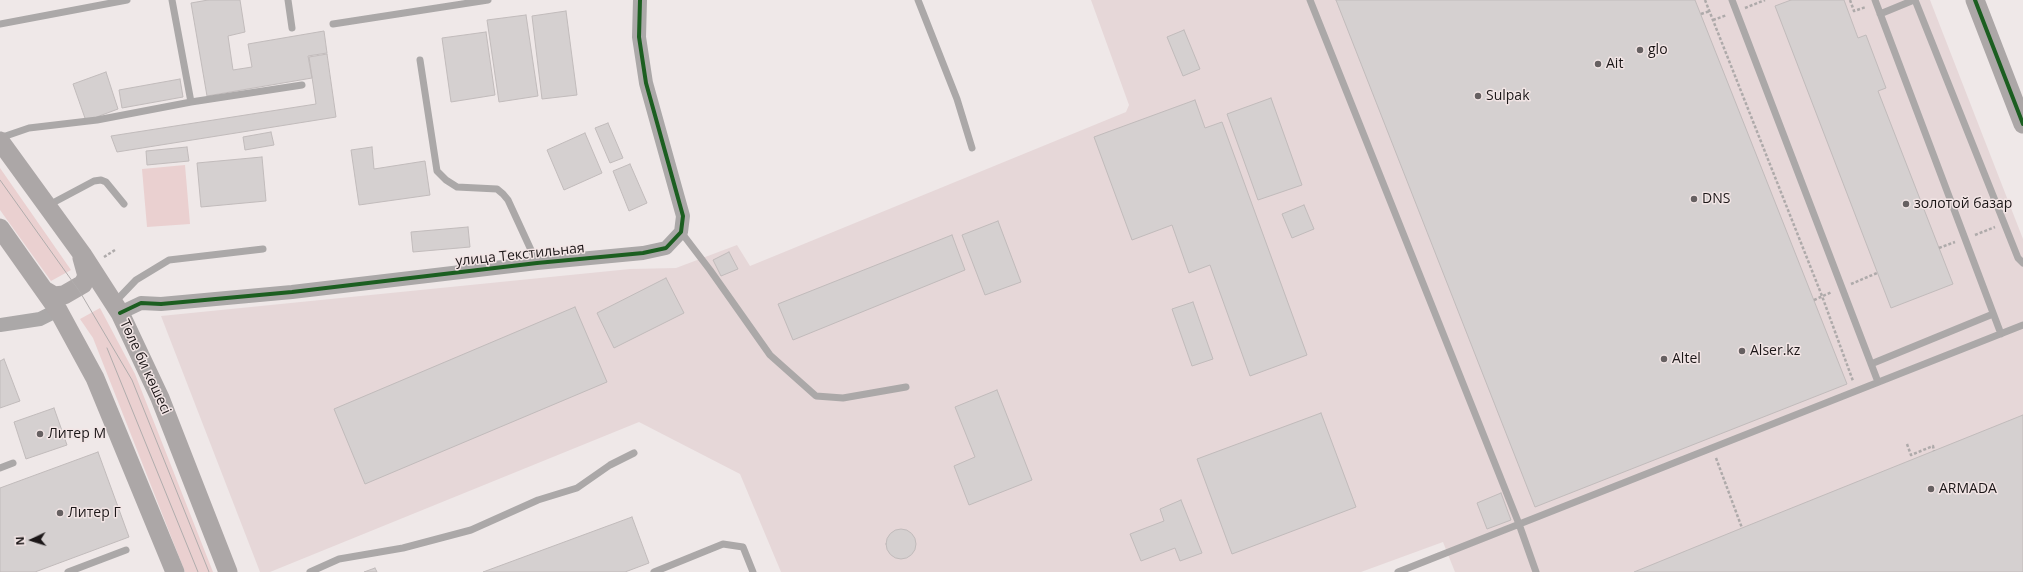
<!DOCTYPE html>
<meta charset="utf-8">
<style>
body{margin:0}
#map{position:relative;width:2023px;height:572px;overflow:hidden;background:#efe8e8;font-family:"Open Sans",sans-serif}
canvas{display:block}
.north{position:absolute;left:12px;top:520px;width:40px;height:40px;-webkit-text-stroke:3px #f2e5e5;paint-order:stroke;rotate:266deg;font-size:11px;font-weight:700;line-height:16px;text-align:center;color:#1c1718}
.north::after{content:'';display:block;margin:auto;width:14px;height:18px;background:#1c1718;clip-path:polygon(50% 0,100% 100%,50% 72%,0 100%)}
</style>
<div id="map">
<canvas width="2023" height="572"></canvas>
<div class="north">N</div>
</div>
<script>
const ctx = document.querySelector('canvas').getContext('2d');
ctx.lineJoin = 'round';
function paint(path, color) { ctx.fillStyle = color; ctx.fill(path, 'evenodd'); }
const poly = rows => new Path2D(rows.map(r => 'M' + r).join(''));
function strokePath(path, color, width, dash) { ctx.strokeStyle = color; ctx.lineWidth = width; ctx.lineCap = dash ? 'butt' : 'round'; ctx.setLineDash(dash || []); ctx.stroke(path); }
function label(font, color, halo, rows, align = 'center') {
  ctx.font = font + ' "Open Sans",sans-serif'; ctx.lineWidth = 3; ctx.setLineDash([]); ctx.textBaseline = 'middle'; ctx.strokeStyle = halo; ctx.fillStyle = color; for (const [text, x, y, turn = 0] of rows) {
    ctx.save(); ctx.translate(x, y); ctx.rotate((+turn || 0) * Math.PI / 180); ctx.textAlign = isNaN(turn) ? turn : align; if (halo) ctx.strokeText(text, 0, 0); ctx.fillText(text, 0, 0); ctx.restore();
  }
}
const built = poly([
 [1091,0,1930,0,2023,239,2023,572,1455,572,1443,542,1361,572,781,572,740,474,639,422,270,572,260,572,161,316,630,269,676,268,737,245,750,266,1126,112,1129,105]
]);
const green = poly([
 [185,165,190,224,147,227,142,169],
 [0,168,71,270,51,281,0,210],
 [100,308,135,374,213,572,185,572,93,338,80,319]
]);
const building = poly([
 [208,0,240,0,245,32,228,36,233,70,252,67,248,44,324,31,327,53,308,56,312,78,207,96,191,3,208,0],
 [1336,0,1695,0,1847,384,1535,507,1336,0],
 [1791,0,1844,0,1858,38,1866,35,1886,88,1878,91,1953,284,1891,308,1775,6,1791,0],
 [566,11,577,95,542,99,532,16,566,11],
 [526,15,538,96,499,102,487,20,526,15],
 [1184,30,1200,69,1183,76,1167,37,1184,30],
 [486,32,495,95,451,102,442,38,486,32],
 [327,54,336,117,117,152,111,136,316,104,309,57,327,54],
 [106,72,118,109,86,121,73,84,106,72],
 [180,79,183,97,122,108,119,90,180,79],
 [1271,98,1302,185,1258,200,1227,114,1271,98],
 [1195,100,1205,128,1222,122,1307,355,1250,376,1210,265,1189,273,1172,225,1132,240,1094,137,1195,100],
 [608,123,623,158,610,163,595,128,608,123],
 [271,132,274,145,245,150,243,137,271,132],
 [585,133,602,173,564,190,547,150,585,133],
 [187,147,189,161,147,165,146,151,187,147],
 [372,147,374,169,425,161,430,195,359,205,351,150,372,147],
 [262,157,266,201,201,207,197,163,262,157],
 [630,164,647,203,629,211,613,171,630,164],
 [1304,205,1314,229,1292,238,1282,214,1304,205],
 [998,221,1021,282,985,295,962,235,998,221],
 [468,227,470,247,413,252,411,232,468,227],
 [952,235,965,270,793,340,778,304,952,235],
 [729,252,738,269,721,276,713,260,729,252],
 [666,278,684,313,614,348,597,313,666,278],
 [1193,302,1213,359,1192,366,1172,309,1193,302],
 [575,307,607,382,365,484,334,409,575,307],
 [4,359,20,401,0,408,0,361,4,359],
 [997,390,1032,480,969,505,954,466,975,457,955,407,997,390],
 [54,408,67,445,26,459,14,422,54,408],
 [1321,413,1356,507,1232,554,1197,459,1321,413],
 [2023,415,2023,572,1634,572,1742,528,2023,415],
 [98,452,129,537,35,572,0,572,0,488,98,452],
 [1501,493,1511,520,1487,529,1477,503,1501,493],
 [1181,500,1202,553,1180,561,1175,548,1141,561,1130,534,1164,521,1160,509,1181,500],
 [632,517,649,563,625,572,483,572,632,517],
 '886 544a15 15 0 1 1 30 0a15 15 0 1 1-30 0Z',
 [375,568,377,572,364,572,375,568]
]);
const path = poly([
 [1705,0,1822,296,1853,381],
 [1850,0,1854,11,1866,7],
 [1745,8,1765,0],
 [1701,14,1710,11],
 [1713,20,1727,15],
 [1975,235,1995,227],
 [1939,248,1955,242],
 [104,257,115,250],
 [1851,284,1877,273],
 [1814,300,1832,292],
 [1907,444,1911,455,1933,446,1934,451],
 [1716,458,1742,528]
]);
const lane = poly([
 [172,0,191,102],
 [288,0,292,28],
 [918,0,957,99,972,148],
 [1310,0,1519,524,1536,572],
 [1732,0,1878,382],
 [1875,0,2001,334],
 [1915,0,2018,258,2023,263],
 [1880,14,1914,0],
 [0,24,127,0],
 [333,24,488,0],
 [420,60,437,171,446,180,457,187,497,189,503,194,508,200,537,263],
 [0,138,29,128,97,120,191,102,302,85],
 [47,206,94,181,101,180,106,182,124,204],
 [681,232,710,270,770,355,816,396,843,398,906,387],
 [114,303,136,280,169,260,263,249],
 [1871,364,1993,314],
 [0,468,13,463],
 [68,572,126,550],
 [310,572,339,559,403,548,471,530,538,500,577,488,610,465,634,453],
 [654,572,723,544,743,547,753,572],
 [1398,572,2023,325]
]);
const street = poly([
 [120,313,141,303,161,304,292,292,537,263,643,253,666,248,681,232,683,216,646,83,639,37,640,0],
 [0,325,40,319,58,310]
]);
const secondary = poly([
 [1975,0,2023,124],
 [0,141,82,254,120,313,160,398,228,572],
 [0,228,58,310,95,378,175,572],
 [44,290,54,296,64,295,83,284,87,276,82,258]
]);
const tram = poly([
 [0,180,80,292,132,380,209,572],
 [107,348,198,572]
]);
const cycleway = poly([
 [1975,0,2023,124],
 [120,313,141,303,161,304,292,292,537,263,643,253,666,248,681,232,683,216,646,83,639,37,640,0]
]);
const markers = [
 [1640,50,4,"#666061"],
 [1598,64,4,"#666061"],
 [1478,96,4,"#666061"],
 [1694,199,4,"#666061"],
 [1906,204,4,"#666061"],
 [1742,351,4,"#666061"],
 [1664,359,4,"#666061"],
 [40,434,4,"#666061"],
 [1931,489,4,"#666061"],
 [60,513,4,"#666061"]
];
const poiNames = [
 ["glo",1648,50],
 ["Ait",1606,64],
 ["Sulpak",1486,96],
 ["DNS",1702,199],
 ["золотой базар",1914,204],
 ["Alser.kz",1750,351],
 ["Altel",1672,359],
 ["Литер М",48,434],
 ["ARMADA",1939,489],
 ["Литер Г",68,513]
];
const streetNames = [
 ["улица Текстильная",520,255,-6],
 ["Төле би көшесі",145,367,65]
];
paint(built, '#e6d7d8');
paint(green, '#ead0d0');
paint(building, '#d5d0d0');
strokePath(building, '#c1bbbb', 1);
strokePath(path, '#aeaaaa', 2.5, [3, 2]);
strokePath(lane, '#aba8a8', 7);
strokePath(street, '#aba8a8', 14);
strokePath(secondary, '#aca7a7', 19);
strokePath(tram, '#b0acac', 1);
strokePath(cycleway, '#1b5e20', 4);
for (const [x, y, r, color] of markers) { const dot = new Path2D(); dot.arc(x, y, r, 0, 2 * Math.PI); ctx.fillStyle = color; ctx.fill(dot); strokePath(dot, '#f2e5e5', 1.5); }
label('14px', '#1c1718', '#f2e5e5', poiNames, 'left');
label('14px', '#1c1718', '#f2e5e5', streetNames);
</script>
